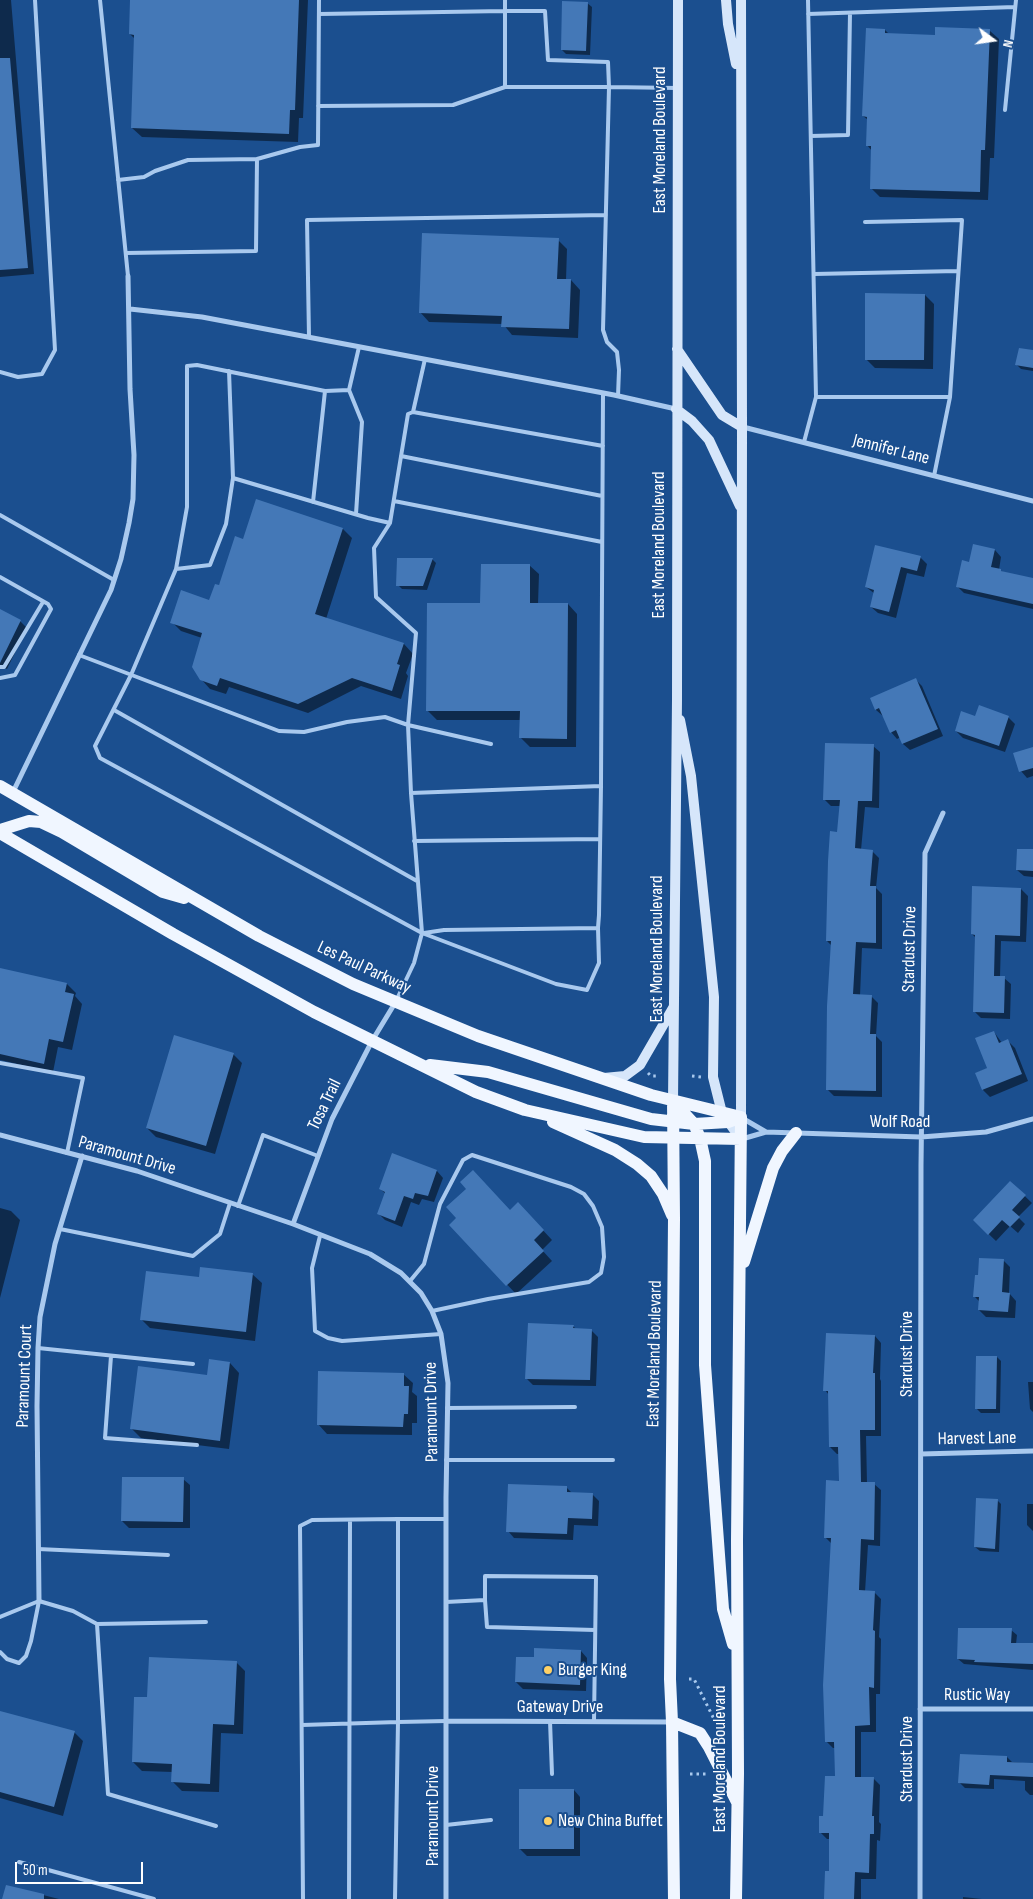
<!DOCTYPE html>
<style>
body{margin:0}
#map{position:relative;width:1033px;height:1899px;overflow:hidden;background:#1b4f8f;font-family:"Sofia Sans Condensed",sans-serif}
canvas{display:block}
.north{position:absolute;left:968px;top:15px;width:50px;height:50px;-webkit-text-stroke:4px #1b4f8f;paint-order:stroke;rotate:104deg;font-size:14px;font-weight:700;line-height:20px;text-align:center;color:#fff}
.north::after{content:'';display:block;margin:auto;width:18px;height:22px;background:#fff;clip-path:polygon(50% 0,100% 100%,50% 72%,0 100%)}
.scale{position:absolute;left:15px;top:1862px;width:128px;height:22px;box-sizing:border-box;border:2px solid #fff;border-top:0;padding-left:6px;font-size:15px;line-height:18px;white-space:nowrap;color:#fff;-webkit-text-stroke:4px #1b4f8f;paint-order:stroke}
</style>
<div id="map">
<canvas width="1033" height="1899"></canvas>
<div class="north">N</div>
<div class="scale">50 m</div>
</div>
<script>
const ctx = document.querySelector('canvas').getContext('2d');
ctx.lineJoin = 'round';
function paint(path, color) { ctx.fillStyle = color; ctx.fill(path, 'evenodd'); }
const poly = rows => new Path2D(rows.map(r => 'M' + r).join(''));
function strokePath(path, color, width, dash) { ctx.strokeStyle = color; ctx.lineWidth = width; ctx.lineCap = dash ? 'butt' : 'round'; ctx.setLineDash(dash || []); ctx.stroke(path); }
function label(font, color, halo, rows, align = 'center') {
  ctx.font = font + ' "Sofia Sans Condensed",sans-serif'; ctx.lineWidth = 4; ctx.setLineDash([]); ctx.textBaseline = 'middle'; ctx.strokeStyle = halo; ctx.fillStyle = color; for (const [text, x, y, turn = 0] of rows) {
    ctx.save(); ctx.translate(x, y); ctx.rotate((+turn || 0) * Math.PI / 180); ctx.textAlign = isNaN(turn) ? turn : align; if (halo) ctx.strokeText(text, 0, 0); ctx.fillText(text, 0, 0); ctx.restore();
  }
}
const shadow = poly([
 [0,0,11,0,34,274,0,277],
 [131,0,308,0,303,118,299,118,298,142,142,137,132,128,135,39,130,34],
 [587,3,592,7,590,55,566,54,562,50],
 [885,30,889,34,936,36,990,31,999,39,994,158,990,158,988,200,880,197,871,188,872,151,867,145,868,120,863,116],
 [558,240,567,249,566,280,571,280,580,290,578,338,512,335,503,324,429,322,420,312],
 [925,295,934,304,933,369,875,368,866,359],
 [1033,352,1033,371,1021,369,1017,365],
 [257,501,343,529,352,538,326,619,404,644,413,654,406,673,408,676,401,699,361,686,308,713,229,687,226,694,210,689,201,679,202,638,181,631,172,622,210,601,244,541],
 [876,546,920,557,927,564,924,577,907,573,896,618,878,613,871,607,875,594,866,587],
 [995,550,1001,557,999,570,1003,572,1033,579,1033,609,964,593,957,586,970,563],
 [432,559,436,563,427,590,402,589,398,585],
 [529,565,539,574,538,604,568,604,577,614,576,747,530,747,521,738,521,720,437,720,427,710,481,604],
 [0,610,20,621,27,628,7,669,0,666],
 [916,680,922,686,943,736,910,750,903,744,901,737,897,739,891,732,883,716,876,710,872,698],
 [1008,717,1015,724,1005,752,963,738,956,731],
 [873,746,880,752,879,808,865,807,861,850,872,851,879,858,876,888,882,894,882,949,862,948,860,996,871,996,878,1003,876,1036,882,1042,882,1097,834,1096,827,1089,832,946,827,941,841,806,831,806,824,799],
 [1033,748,1033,776,1027,778,1021,771],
 [1033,850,1033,877,1024,876,1017,870],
 [1021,889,1028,896,1026,942,1001,941,1000,977,1004,978,1011,984,1010,1019,981,1018,975,1012,976,938,972,934],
 [0,969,67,984,76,993,75,996,82,1004,72,1050,58,1047,53,1072,0,1060],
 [994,1032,1002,1043,1008,1041,1015,1048,1028,1081,990,1097,983,1090,976,1073,988,1068],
 [233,1054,242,1063,215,1154,156,1137,147,1128],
 [393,1155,437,1171,443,1178,434,1202,422,1199,419,1205,411,1202,402,1227,385,1220,379,1214,386,1194,380,1189],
 [1010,1182,1032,1203,1018,1217,1025,1224,1018,1233,1010,1226,996,1241,974,1220],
 [0,1208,11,1211,20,1220,0,1298],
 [510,1211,527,1213,552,1240,542,1250,552,1261,516,1294,451,1225],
 [1003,1260,1010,1267,1009,1293,1016,1301,1015,1318,986,1317,979,1310,980,1302,975,1297],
 [252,1274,262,1283,255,1341,150,1328,141,1319,200,1279],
 [573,1326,576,1329,591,1330,598,1337,596,1386,533,1385,527,1379],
 [875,1336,881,1343,880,1379,881,1381,881,1436,866,1436,867,1483,874,1484,881,1490,880,1546,868,1545,865,1592,874,1592,881,1599,879,1637,881,1639,880,1694,876,1694,876,1732,861,1732,861,1778,873,1778,880,1785,879,1822,881,1824,880,1841,877,1840,876,1879,861,1879,861,1899,826,1899,830,1872,831,1839,827,1839,820,1832,836,1777,835,1748,833,1748,826,1741,832,1544,825,1537,840,1482,840,1454,837,1454,830,1447,829,1395,825,1390],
 [997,1357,1001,1361,1000,1413,981,1413,976,1408],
 [210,1361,230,1363,239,1373,229,1449,141,1438,131,1428,208,1376],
 [403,1374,413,1383,412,1392,417,1396,417,1423,412,1423,412,1435,327,1434,318,1424],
 [1028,1382,1033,1382,1033,1412,1030,1409],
 [183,1479,190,1485,190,1528,129,1528,122,1521],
 [567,1488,572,1493,592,1494,599,1501,598,1526,574,1525,573,1540,514,1538,508,1531],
 [997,1500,1001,1504,999,1552,980,1551,975,1547],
 [1027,1504,1033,1504,1033,1531,1027,1525],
 [1011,1630,1017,1635,1016,1644,1033,1644,1033,1670,964,1664,958,1659],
 [581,1651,587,1658,586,1691,523,1689,516,1682,535,1659],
 [236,1662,245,1671,243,1734,221,1733,219,1792,182,1791,173,1782,173,1772,142,1771,133,1762,148,1698],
 [0,1712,74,1732,83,1741,63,1816,0,1798],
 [1007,1757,1012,1762,1033,1764,1033,1795,1030,1795,1025,1790,1025,1781,994,1779,994,1789,965,1788,960,1783],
 [574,1790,580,1797,580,1856,527,1856,520,1849],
 [7,1886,59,1899,4,1899],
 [963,1897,982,1899,963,1899]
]);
const building = poly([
 [130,0,299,0,295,110,290,110,289,134,131,128,134,35,129,34],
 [562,1,588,2,586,51,561,50],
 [935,27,990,29,985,150,981,150,980,192,870,189,871,146,866,146,867,117,862,116,866,28,885,29,885,33,935,35],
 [0,58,10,58,28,268,0,270],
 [422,233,559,238,557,279,571,279,569,329,501,327,502,316,419,313],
 [865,293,925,294,924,360,865,360],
 [1019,348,1033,350,1033,368,1015,365],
 [256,499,343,528,315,614,404,643,397,664,400,665,392,691,352,678,298,704,220,678,217,686,200,680,192,667,202,633,170,623,181,590,209,600,215,584,219,585,235,536,243,539],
 [973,544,995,549,991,567,1001,569,1001,571,1033,578,1033,604,956,587,962,560,969,562],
 [875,545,921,556,917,571,901,567,889,612,870,607,874,590,865,587],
 [397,558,433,558,423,586,396,586],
 [481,564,530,564,530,603,568,603,567,739,519,738,520,711,426,711,427,603,480,603],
 [0,609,21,620,0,663],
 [916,678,938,729,902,744,896,730,890,733,879,708,875,710,870,698],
 [979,705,1009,716,999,746,955,731,961,711,975,716],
 [825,743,874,744,872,801,858,801,855,848,873,850,870,886,876,886,876,943,856,942,853,994,872,995,870,1034,876,1034,876,1091,826,1090,827,1006,831,941,826,941,828,861,830,831,837,832,840,800,823,800],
 [1033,747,1033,768,1019,772,1013,753],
 [1017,849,1033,849,1033,871,1016,870],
 [972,886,1021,888,1020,936,995,935,994,976,1005,976,1004,1013,973,1012,975,935,971,934],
 [0,968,67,983,65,992,74,994,63,1042,49,1039,44,1064,0,1054],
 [994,1031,999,1043,1008,1039,1022,1074,982,1090,975,1073,987,1068,975,1038],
 [174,1035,234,1053,206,1146,146,1128],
 [392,1153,437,1170,428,1196,415,1193,413,1199,404,1196,395,1221,377,1214,385,1192,379,1189],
 [473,1170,510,1210,518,1202,544,1230,534,1240,544,1251,506,1286,449,1225,456,1218,446,1207,466,1189,460,1182],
 [1010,1181,1026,1195,1012,1210,1020,1217,1010,1227,1002,1220,988,1235,973,1220],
 [979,1258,1004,1259,1002,1292,1010,1293,1008,1312,978,1310,979,1297,973,1297,975,1275,978,1275],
 [200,1267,253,1273,246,1332,140,1320,146,1271,199,1277],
 [528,1323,574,1325,573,1328,592,1329,590,1380,525,1379],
 [826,1333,875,1335,873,1373,875,1373,875,1430,860,1430,861,1482,875,1482,874,1540,861,1539,859,1590,875,1591,873,1630,875,1631,874,1688,869,1687,870,1725,855,1726,855,1777,874,1777,872,1816,874,1816,874,1834,870,1834,869,1873,855,1872,854,1899,824,1899,825,1871,829,1871,829,1833,819,1833,819,1816,823,1816,825,1776,835,1776,834,1742,825,1742,823,1685,831,1538,824,1538,826,1480,839,1481,838,1447,829,1447,828,1391,823,1391],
 [976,1356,997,1356,996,1409,975,1409],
 [209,1359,230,1362,220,1441,130,1429,138,1366,207,1375],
 [318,1371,404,1373,404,1386,409,1386,408,1414,404,1414,403,1427,317,1425],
 [122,1477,184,1477,183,1522,121,1521],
 [508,1484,567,1486,567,1492,593,1493,592,1519,568,1518,567,1534,506,1532],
 [976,1498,998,1499,995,1549,974,1547],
 [958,1628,1012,1628,1011,1643,1033,1643,1033,1664,974,1662,975,1660,957,1659],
 [534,1648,581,1650,580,1685,515,1682,516,1657,534,1657],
 [149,1657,237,1661,234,1725,213,1724,210,1784,171,1782,172,1764,132,1762,134,1697,147,1697],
 [0,1711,75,1731,54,1807,0,1792],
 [960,1754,1007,1756,1007,1762,1033,1763,1033,1777,990,1775,989,1785,958,1783],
 [519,1789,574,1789,574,1849,519,1849],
 [6,1885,44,1894,44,1899,2,1899]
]);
const path = poly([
 [648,1073,651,1076,657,1076],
 [692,1076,701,1077],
 [689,1679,694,1679,717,1725,721,1725],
 [690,1774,708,1774]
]);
const service = poly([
 [100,0,128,276],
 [808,0,816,397,950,397],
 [319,14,505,11,545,11,548,60,608,62,609,87,505,87,505,0],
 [808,14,1015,7],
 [318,106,453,105,505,87],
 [1005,110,1016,0],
 [811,136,848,135,850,13],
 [257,159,300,147,318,145,319,0],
 [118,180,144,177,155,171,188,160,257,159,256,251,126,253],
 [865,222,962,220,950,397,934,476],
 [814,274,958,271],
 [309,337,307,220,606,215],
 [359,347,349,390,325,391,197,365,187,366,187,507,176,569,131,675,95,746,100,758,422,933,556,984,587,990,599,963,598,928,599,915,601,786,603,393],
 [229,371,233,478],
 [0,372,18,377,42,374,55,350,35,0],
 [349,390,362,422,356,514],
 [618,396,619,370,617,352,607,342,603,330,609,87,677,88],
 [413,412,425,359],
 [804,442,816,397],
 [401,456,602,496],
 [394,501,602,542],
 [313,502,325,391],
 [0,515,114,580],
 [176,569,210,565,226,524,233,478,368,518,390,523],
 [0,577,48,604,51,609,15,675,0,678],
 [79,655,279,731,304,732,347,722,385,717,408,725,411,793,422,933,414,963,396,1001],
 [0,667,4,667,43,602],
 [114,710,417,881],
 [491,744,408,725,416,633,376,597,374,548,390,523,408,414,413,412,603,446],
 [411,793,601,786],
 [414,841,600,839],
 [424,933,444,930,598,928],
 [0,1063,83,1078,67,1153],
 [238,1206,263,1135,318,1156],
 [60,1229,193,1256,220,1234,230,1203],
 [320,1236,312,1268,315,1331,328,1338,342,1341,441,1334],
 [410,1281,424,1264,440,1204,463,1160,472,1155,571,1187,584,1194,593,1206,602,1227,604,1257,601,1273,589,1282,488,1299,432,1311],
 [38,1348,193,1364],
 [111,1356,105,1438,197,1445],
 [447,1408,575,1407],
 [446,1460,613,1460],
 [398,1519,446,1519],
 [38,1549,168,1555],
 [485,1600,487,1627,595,1630],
 [446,1602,485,1600,485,1576,596,1577,594,1721],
 [0,1617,39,1601,73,1611,97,1624,206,1622],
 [97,1624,108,1794,216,1826],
 [0,1652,7,1659,19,1663,26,1656,31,1641,39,1601],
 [550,1721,552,1774],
 [302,1725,398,1722,395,1899],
 [446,1825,491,1820],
 [19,1862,154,1899],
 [303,1899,300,1526,312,1520,398,1519,398,1722,447,1721],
 [349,1899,350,1520]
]);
const minor = poly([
 [130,309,202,317,614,395,676,409],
 [743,427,1033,501],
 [13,792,111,590,121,559,129,523,133,499,134,455,130,389,128,276],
 [742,1118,766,1132],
 [0,1135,137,1171,293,1224,370,1254,401,1273,421,1293,432,1311,441,1334,448,1383,446,1497,446,1899],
 [742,1139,766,1132,921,1137,986,1132,1033,1119],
 [293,1224,332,1119,372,1041,395,1003],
 [921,1454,1033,1451],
 [39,1601,37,1406,38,1348,40,1317,55,1244,82,1156],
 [920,1709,1033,1709],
 [447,1721,672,1722],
 [920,1899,921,1165,925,853,943,813]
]);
const secondary = poly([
 [726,0,728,24,736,64],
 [677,349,722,415,742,427],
 [676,409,692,421,709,440,740,506],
 [680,720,691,776,714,997,713,1077,722,1113,741,1139],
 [604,1078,625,1076,640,1065,673,1008],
 [673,1101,677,700,678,0],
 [741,1117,742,427,741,0]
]);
const primary = poly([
 [0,786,259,936,353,984,478,1036,651,1095,741,1117],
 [0,830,29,821,41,822,62,832,163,892,184,898],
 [0,833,173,934,314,1012,476,1092,525,1110,644,1137,741,1139],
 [430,1065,488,1072,651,1119,694,1124,728,1122,739,1118],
 [673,1101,674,1219,670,1679,672,1722,674,1899],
 [673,1101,694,1124,700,1138,705,1161,705,1365,723,1609,733,1644],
 [553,1122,615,1150,637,1164,651,1176,663,1194,672,1215],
 [744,1262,773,1168,782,1151,796,1133],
 [672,1722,700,1733,709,1747,737,1802],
 [736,1899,738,1774,737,1540,741,1117]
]);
const markers = [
 [548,1670,5,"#ffd166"],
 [548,1821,5,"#ffd166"]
];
const streetNames = [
 ["East Moreland Boulevard",660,140,-90],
 ["Jennifer Lane",891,450,14],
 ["East Moreland Boulevard",659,545,-90],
 ["East Moreland Boulevard",657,949,-90],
 ["Stardust Drive",910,949,-89],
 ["Les Paul Parkway",364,968,25],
 ["Tosa Trail",325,1105,-64],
 ["Wolf Road",900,1122],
 ["Paramount Drive",127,1156,16],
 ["East Moreland Boulevard",655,1354,-89],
 ["Stardust Drive",907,1354,-90],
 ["Paramount Court",25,1376,-88],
 ["Paramount Drive",432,1412,-91],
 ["Harvest Lane",977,1439,-1],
 ["Rustic Way",977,1695],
 ["Gateway Drive",560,1707],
 ["East Moreland Boulevard",720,1759,-90],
 ["Stardust Drive",907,1759,-90],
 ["Paramount Drive",433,1816,-90]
];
const poiNames = [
 ["Burger King",558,1670],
 ["New China Buffet",558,1821]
];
paint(shadow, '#0007');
paint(building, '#4478b7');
strokePath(path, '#a9c9ee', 3, [2.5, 4]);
strokePath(service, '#a9c9ee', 4);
strokePath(minor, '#a9c9ee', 5);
strokePath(secondary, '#d6e6fa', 10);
strokePath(primary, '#f0f6ff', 12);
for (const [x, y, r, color] of markers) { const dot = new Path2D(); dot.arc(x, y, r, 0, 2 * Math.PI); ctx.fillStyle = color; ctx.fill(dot); strokePath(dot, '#1b4f8f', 2); }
label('18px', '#fff', '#1b4f8f', streetNames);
label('18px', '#fff', '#1b4f8f', poiNames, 'left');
</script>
